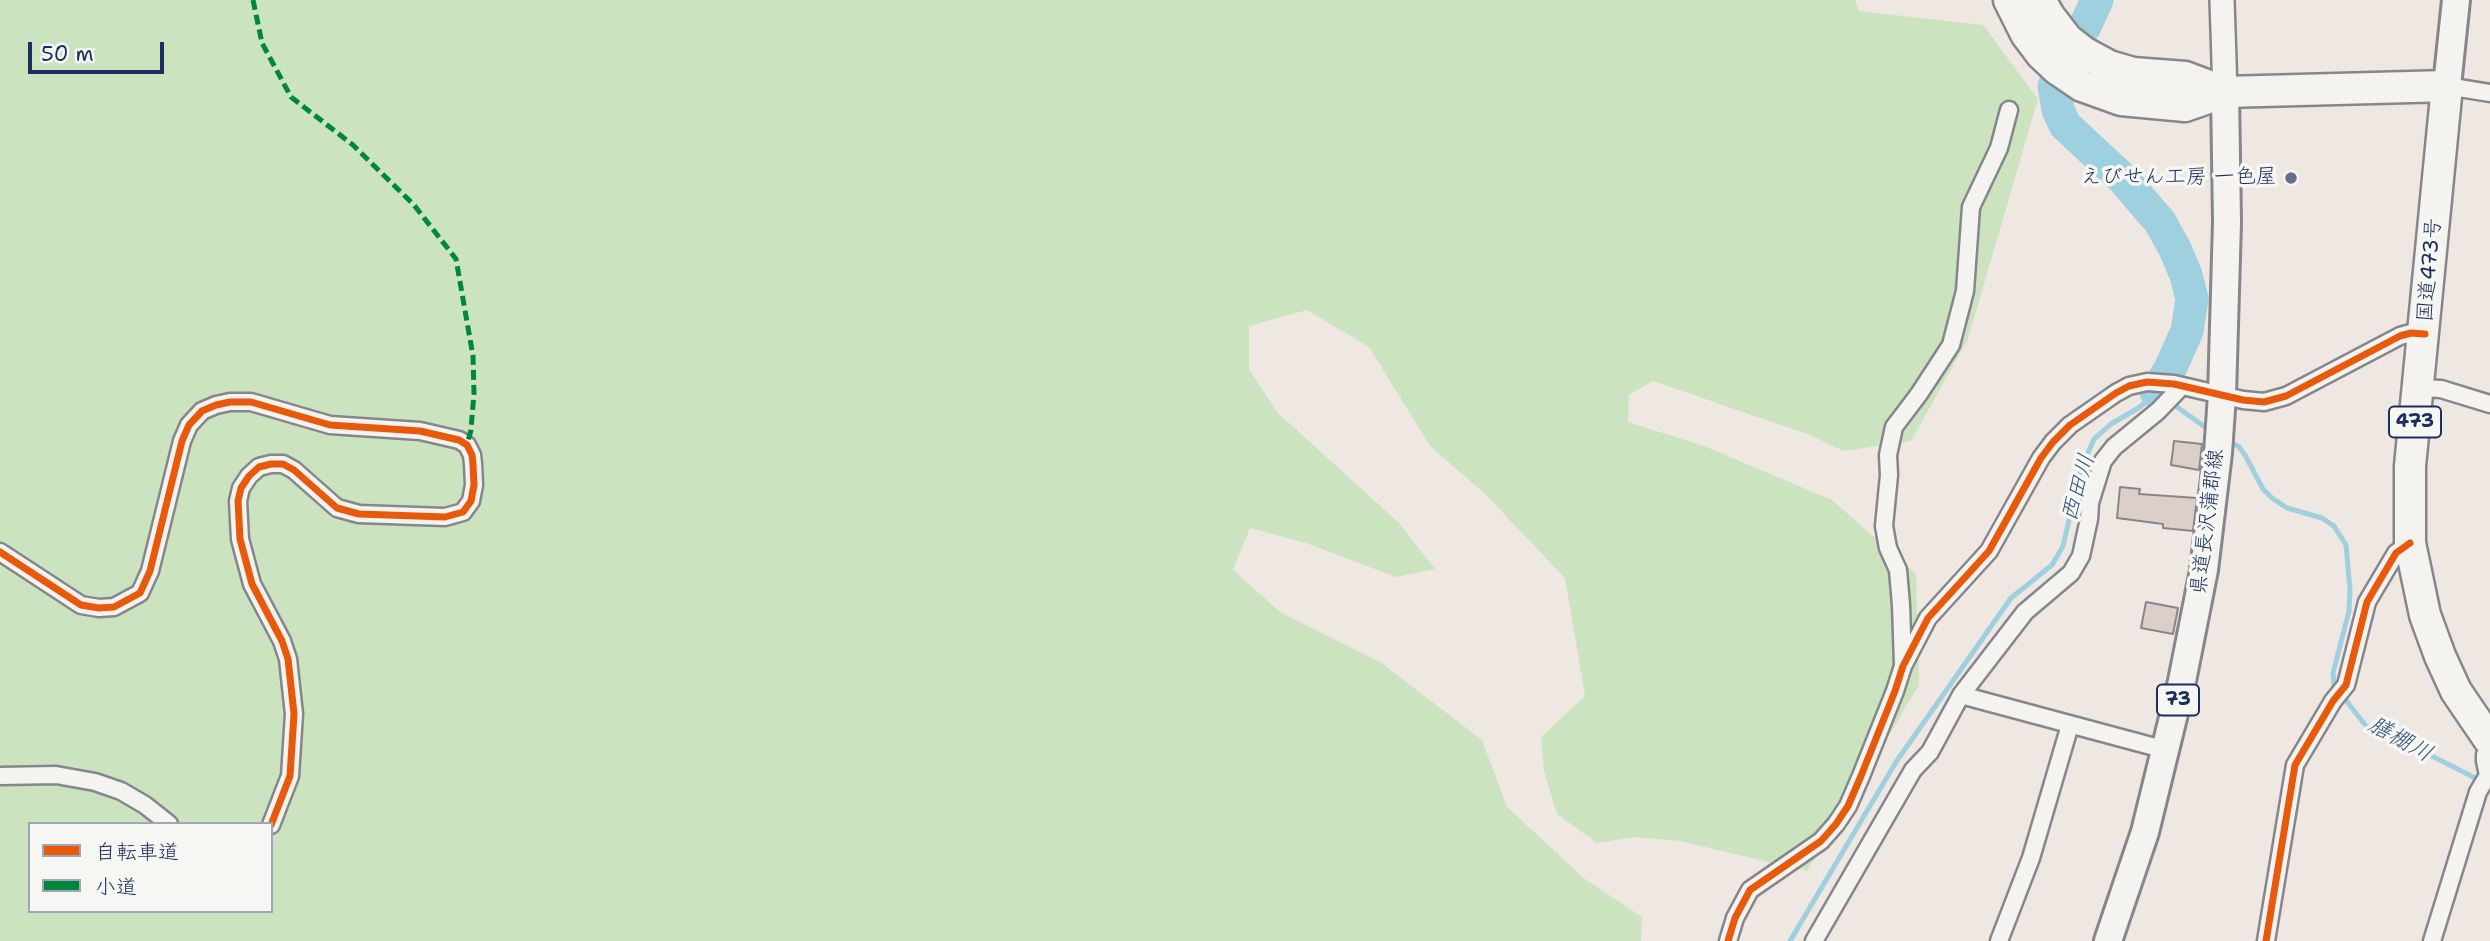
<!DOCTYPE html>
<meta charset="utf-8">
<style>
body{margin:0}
#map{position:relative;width:2490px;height:941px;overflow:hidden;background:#efe7e1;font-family:"Shantell Sans","Klee One",sans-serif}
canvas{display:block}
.legend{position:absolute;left:28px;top:822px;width:245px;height:91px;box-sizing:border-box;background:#f6f6f2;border:2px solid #9ea6b7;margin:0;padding:9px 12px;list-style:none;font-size:21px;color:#1b2f5e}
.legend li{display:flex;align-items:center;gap:14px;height:35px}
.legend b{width:35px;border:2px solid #9ea6b7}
.scale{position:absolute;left:28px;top:42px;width:136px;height:32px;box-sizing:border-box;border:4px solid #1b2f5e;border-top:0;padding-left:9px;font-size:21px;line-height:24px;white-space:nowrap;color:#1b2f5e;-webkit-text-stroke:5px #f6f6f2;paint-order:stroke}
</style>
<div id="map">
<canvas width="2490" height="941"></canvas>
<ul class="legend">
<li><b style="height:9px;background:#e8590c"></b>自転車道</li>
<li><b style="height:9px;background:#00873e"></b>小道</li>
</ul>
<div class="scale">50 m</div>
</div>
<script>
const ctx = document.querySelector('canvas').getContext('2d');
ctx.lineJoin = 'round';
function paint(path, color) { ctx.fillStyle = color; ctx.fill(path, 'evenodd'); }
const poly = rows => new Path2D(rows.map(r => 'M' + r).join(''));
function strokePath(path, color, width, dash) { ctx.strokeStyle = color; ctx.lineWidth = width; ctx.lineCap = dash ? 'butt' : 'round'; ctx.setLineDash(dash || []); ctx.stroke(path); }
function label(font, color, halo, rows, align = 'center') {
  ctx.font = font + ' "Shantell Sans","Klee One",sans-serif'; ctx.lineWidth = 7; ctx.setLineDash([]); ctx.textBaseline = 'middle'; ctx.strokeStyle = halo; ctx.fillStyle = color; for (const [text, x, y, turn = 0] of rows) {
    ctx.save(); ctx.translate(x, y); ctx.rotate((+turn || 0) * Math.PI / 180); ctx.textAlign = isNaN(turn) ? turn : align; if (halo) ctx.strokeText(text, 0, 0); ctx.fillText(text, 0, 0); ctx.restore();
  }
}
const green = poly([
 [0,0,1855,0,1859,11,1983,25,2038,99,1968,339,1911,441,1844,451,1807,434,1653,381,1629,395,1628,422,1704,446,1832,500,1916,574,1919,685,1807,871,1680,841,1634,837,1597,843,1557,814,1544,771,1541,737,1585,696,1565,578,1485,494,1431,447,1369,347,1307,310,1249,326,1249,369,1277,412,1399,523,1435,569,1396,577,1306,543,1250,528,1233,570,1280,612,1380,662,1482,740,1507,807,1585,879,1642,917,1641,941,0,941],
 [30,824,271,824,271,911,30,911]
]);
const stream = poly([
 [2227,440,2239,447,2245,455,2263,489,2272,498,2287,508,2322,518,2334,526,2346,545,2350,589,2349,611,2333,673,2334,685,2366,726,2403,746,2432,756,2483,782],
 [1790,941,1896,762,2011,598,2052,565,2063,546,2081,469,2094,439,2111,424,2140,407,2156,392,2212,432]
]);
const river = poly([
 [2097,0,2085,26,2075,41,2054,86,2058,110,2065,125,2124,180,2160,222,2175,249,2186,275,2192,299,2187,331,2170,369,2156,392]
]);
const building = poly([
 [2174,441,2202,444,2199,470,2171,465,2174,441],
 [2120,487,2140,489,2139,494,2197,498,2193,531,2163,528,2163,524,2117,518,2120,487],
 [2146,602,2178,608,2173,634,2141,628,2146,602]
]);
const street = poly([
 [2447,86,2490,93],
 [2418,388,2441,389,2490,404],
 [0,552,81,605,99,608,114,607,140,593,150,571,182,441,189,425,202,411,216,405,230,402,251,402,330,425,420,431,459,440,467,445,472,455,473,464,474,485,471,501,463,512,445,517,359,514,337,508,294,470,283,464,271,464,259,467,249,476,241,488,238,501,240,539,252,584,282,641,288,659,294,714,290,776,271,825],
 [1903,665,1901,605,1898,570,1888,548,1884,526,1889,475,1888,455,1894,427,1919,394,1951,345,1965,291,1971,207,1999,148,2009,110],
 [1961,695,2166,750],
 [0,776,56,775,95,782,121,791,145,805,169,824],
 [1728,941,1735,918,1750,890,1821,841,1836,824,1848,806,1861,776,1895,691,1903,666,1928,618,1989,551,2041,458,2053,442,2070,425,2116,393,2129,386,2147,382,2174,384,2243,400,2264,402,2286,396,2400,336,2411,333,2425,334],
 [1814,941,1913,770,1930,752,1961,695,2025,612,2071,573,2081,556,2089,519,2090,503,2103,461,2114,447,2158,411,2182,386],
 [1999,941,2031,858,2070,725],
 [2266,941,2295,765,2333,701,2346,685,2367,602,2396,553,2410,543],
 [2432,941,2478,792,2488,775,2485,761,2485,755,2490,751]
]);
const secondary = poly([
 [2222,0,2225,92]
]);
const primary = poly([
 [2447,86,2456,0],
 [2108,941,2145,832,2182,681,2204,570,2218,453,2222,395,2227,222,2225,92]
]);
const highway = poly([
 [2009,0,2026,34,2041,54,2057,69,2082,86,2121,100,2185,106,2225,92,2447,86,2410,466,2410,543,2425,615,2440,656,2456,691,2490,741],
 [2040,0,2050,17,2067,39,2085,53,2109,66,2133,73,2185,77,2225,92]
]);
const quiet = poly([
 [253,0,262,43,291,97,353,145,414,205,456,259,473,356,474,393,471,430,467,445]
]);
const cycleway = poly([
 [0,552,81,605,99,608,114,607,140,593,150,571,182,441,189,425,202,411,216,405,230,402,251,402,330,425,420,431,459,440,467,445,472,455,473,464,474,485,471,501,463,512,445,517,359,514,337,508,294,470,283,464,271,464,259,467,249,476,241,488,238,501,240,539,252,584,282,641,288,659,294,714,290,776,271,825],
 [1728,941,1735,918,1750,890,1821,841,1836,824,1848,806,1861,776,1895,691,1903,666,1928,618,1989,551,2041,458,2053,442,2070,425,2116,393,2129,386,2147,382,2174,384,2243,400,2264,402,2286,396,2400,336,2411,333,2425,334],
 [2266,941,2295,765,2333,701,2346,685,2367,602,2396,553,2410,543]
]);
const markers = [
 [2291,178,7,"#656f8c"]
];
const shields = [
 [2415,422,52],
 [2178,700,42]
];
const shieldNames = [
 ["473",2415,422],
 ["73",2178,700]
];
const poiNames = [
 ["えびせん工房 一色屋",2277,178]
];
const streetNames = [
 ["国道473号",2430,270,-85],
 ["県道長沢蒲郡線",2208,522,-83]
];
const waterNames = [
 ["西田川",2079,488,-74],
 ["膳棚川",2400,740,29]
];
paint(green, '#cbe4bf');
strokePath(stream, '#9fd0df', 5);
strokePath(river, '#9fd0df', 33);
paint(building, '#dccfca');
strokePath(building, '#86878d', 2);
strokePath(street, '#86878d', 21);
strokePath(secondary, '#86878d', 28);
strokePath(primary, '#86878d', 32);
strokePath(highway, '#86878d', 35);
strokePath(street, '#f4f3f0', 16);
strokePath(secondary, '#f4f3f0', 23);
strokePath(primary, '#f4f3f0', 26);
strokePath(highway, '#f4f3f0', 30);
strokePath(quiet, '#00873e', 5, [10, 5]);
strokePath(cycleway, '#e8590c', 7);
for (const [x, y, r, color] of markers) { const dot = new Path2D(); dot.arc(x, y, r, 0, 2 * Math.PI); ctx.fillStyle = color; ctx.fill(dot); strokePath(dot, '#f6f6f2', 2.5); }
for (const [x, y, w] of shields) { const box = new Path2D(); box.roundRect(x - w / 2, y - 15.5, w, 31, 5); ctx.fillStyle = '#f6f6f2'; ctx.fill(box); strokePath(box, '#1b2f5e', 2); }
label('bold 19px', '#1b2f5e', null, shieldNames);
label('21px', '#1b2f5e', '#f6f6f2', poiNames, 'right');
label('21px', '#1b2f5e', '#f6f6f2', streetNames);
label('italic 23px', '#34557e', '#f6f6f2', waterNames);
</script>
